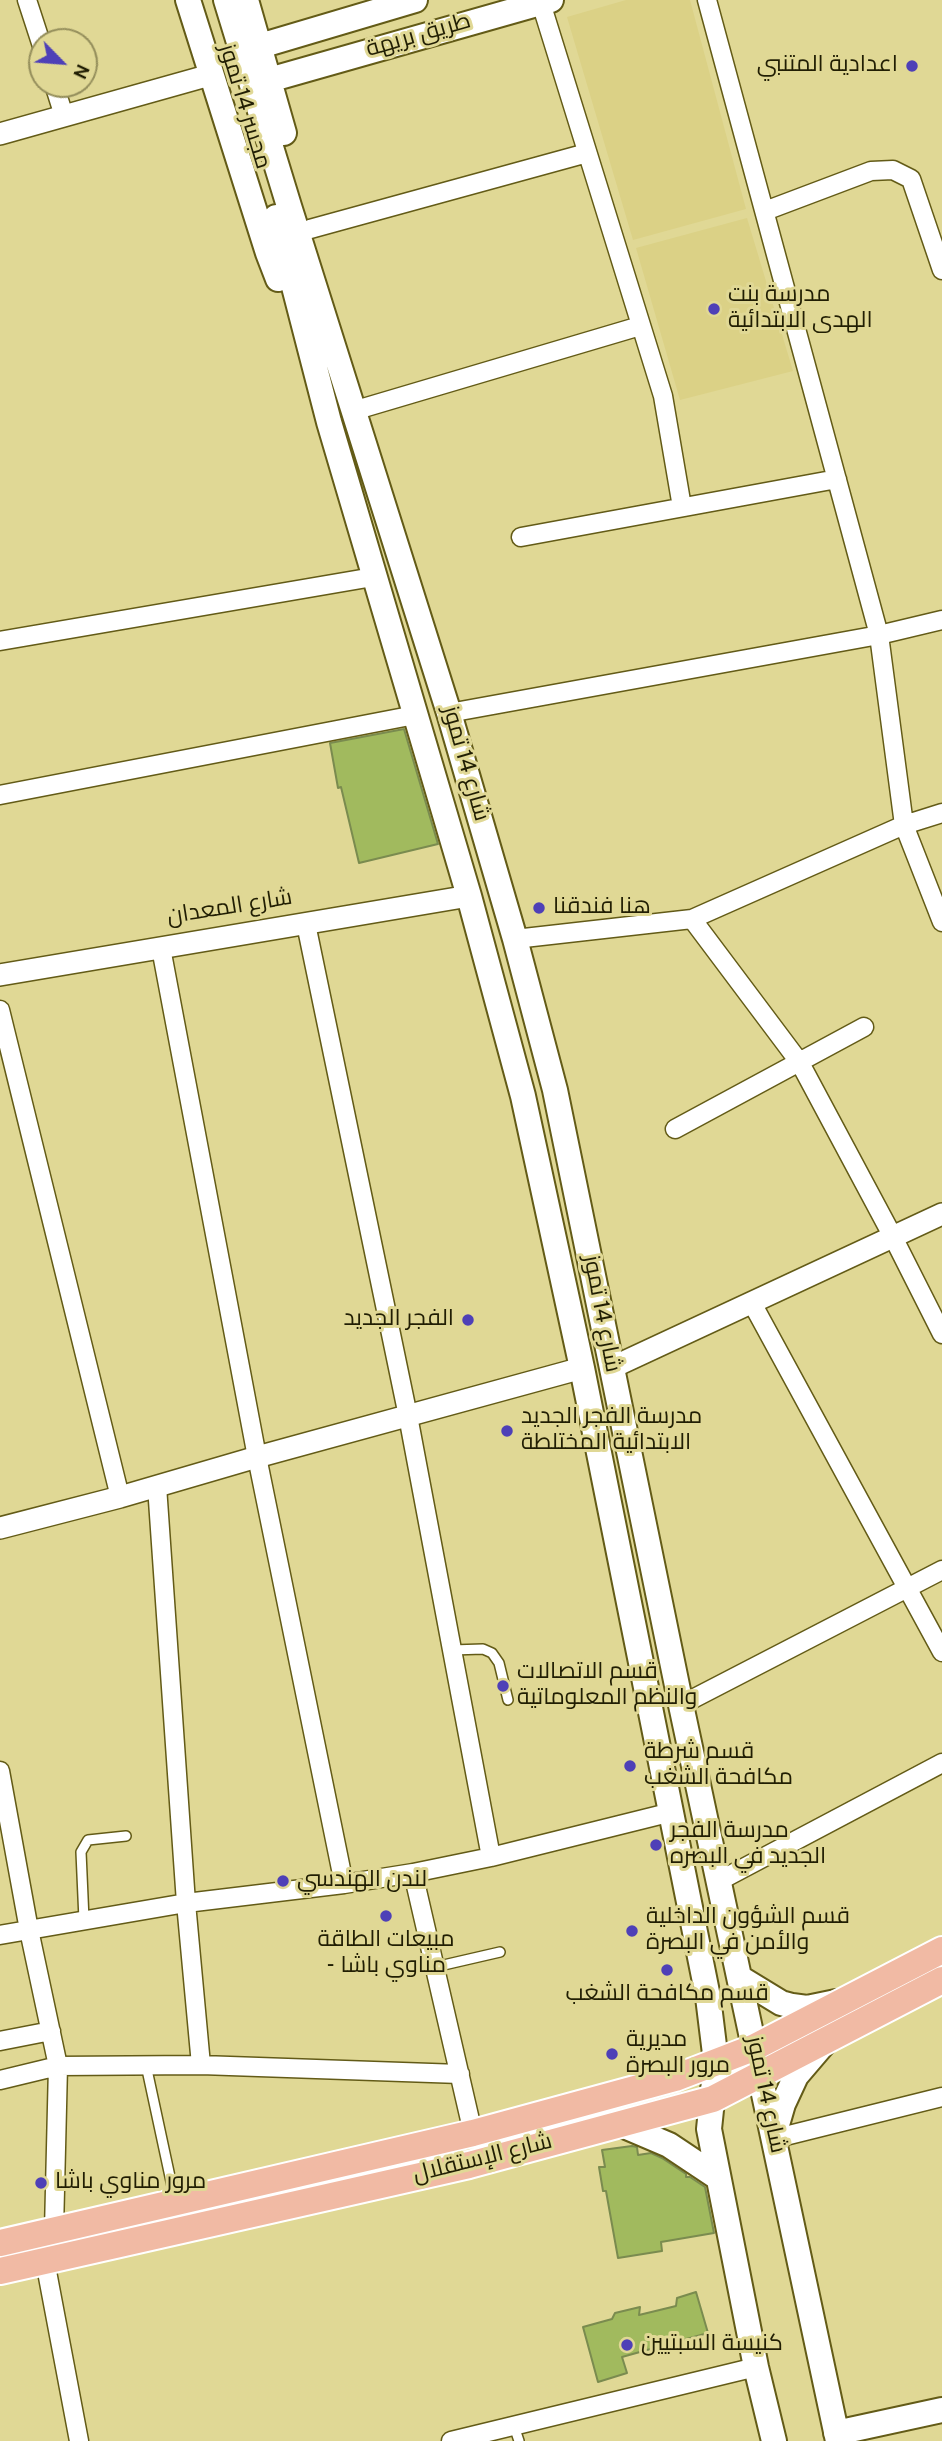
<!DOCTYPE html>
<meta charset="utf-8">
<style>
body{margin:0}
#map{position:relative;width:942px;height:2441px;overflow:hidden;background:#e0d895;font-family:Overpass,sans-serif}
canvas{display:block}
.north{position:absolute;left:28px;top:28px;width:70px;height:70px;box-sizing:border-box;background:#e0d895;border:2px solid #948e5b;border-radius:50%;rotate:115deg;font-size:19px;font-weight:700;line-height:28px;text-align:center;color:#211e03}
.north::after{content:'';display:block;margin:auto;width:24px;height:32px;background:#4e40b7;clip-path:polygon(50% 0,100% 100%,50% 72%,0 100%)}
</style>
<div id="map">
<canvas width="942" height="2441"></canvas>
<div class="north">N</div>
</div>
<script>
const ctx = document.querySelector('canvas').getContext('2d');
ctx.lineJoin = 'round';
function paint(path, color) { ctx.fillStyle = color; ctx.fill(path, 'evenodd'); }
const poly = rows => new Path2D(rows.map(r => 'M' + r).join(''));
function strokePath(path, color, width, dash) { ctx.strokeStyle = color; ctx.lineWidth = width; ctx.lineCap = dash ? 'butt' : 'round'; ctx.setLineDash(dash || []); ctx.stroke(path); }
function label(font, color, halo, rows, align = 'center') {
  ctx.font = font + ' Overpass,Cairo,sans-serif'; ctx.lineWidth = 6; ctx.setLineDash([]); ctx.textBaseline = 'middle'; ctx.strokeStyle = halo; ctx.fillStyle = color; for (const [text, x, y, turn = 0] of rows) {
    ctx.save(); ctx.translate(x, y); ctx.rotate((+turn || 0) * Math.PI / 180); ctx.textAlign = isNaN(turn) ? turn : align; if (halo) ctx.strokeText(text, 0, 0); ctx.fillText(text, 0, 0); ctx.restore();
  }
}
const built = poly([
 [626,0,690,0,746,209,633,240,567,17],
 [747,218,793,371,680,400,636,248]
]);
const building = poly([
 [404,729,438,844,359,863,341,787,338,788,330,743,404,729],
 [632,2146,637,2147,638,2155,651,2153,662,2158,686,2174,686,2177,690,2177,705,2187,714,2233,661,2242,662,2251,618,2258,606,2191,603,2191,599,2167,605,2167,602,2150,632,2146],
 [696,2292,708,2333,622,2357,627,2373,598,2382,583,2327,612,2319,615,2313,640,2307,639,2315,676,2306,677,2298,696,2292]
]);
const service = poly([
 [452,1650,483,1649,492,1653,499,1663,508,1700],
 [84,1920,81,1852,88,1840,126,1836],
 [435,1967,500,1952],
 [146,2065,175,2200],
 [514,2426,519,2441]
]);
const minor = poly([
 [27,0,42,46],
 [707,0,879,635,904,825,942,922],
 [541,3,663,396,682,507],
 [54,84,64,116],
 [765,211,871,171,893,170,911,179,942,270],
 [310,229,587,153],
 [353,411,640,326],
 [521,537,837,479],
 [0,641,373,577],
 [449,713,879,635,942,620],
 [0,795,415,715],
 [692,919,800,1063,893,1237,942,1334],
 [306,924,408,1416,491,1857],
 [515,939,692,919,904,825,942,813],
 [161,948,257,1457,344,1884],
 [0,1010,120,1497],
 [675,1129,864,1027],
 [752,1303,942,1652],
 [157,1486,186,1903,201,2065],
 [681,1705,942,1570],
 [0,1771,29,1930,58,2066,54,2230],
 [413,1873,473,2133],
 [719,1881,942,1763],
 [0,1935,186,1903,344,1884,413,1873,491,1857,672,1812],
 [0,2041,51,2031],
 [0,2080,58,2066,201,2065,460,2074],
 [773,2139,942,2097],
 [45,2261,79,2441],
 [451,2441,756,2367]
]);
const tertiary = poly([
 [0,134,210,75],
 [0,975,469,896],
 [611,1368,942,1214],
 [0,1528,120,1497,257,1457,582,1368]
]);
const secondary = poly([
 [188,0,268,253,278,279],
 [226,0,289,206,449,713,515,939,555,1090,681,1705,838,2441],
 [246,0,284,133],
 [260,46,415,0],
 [269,80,551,0],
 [276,217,329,422,469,896,523,1096,582,1368,708,1997,716,2062,709,2129,756,2367,774,2441],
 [740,1978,781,2003,792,2006,807,2008,836,2002],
 [622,2125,669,2145,717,2177],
 [774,2135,783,2104,796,2076,825,2042],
 [836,2433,942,2410]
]);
const primary = poly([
 [0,2243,473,2133,675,2078,753,2048,942,1950],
 [0,2271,469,2165,713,2099,942,1980]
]);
const markers = [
 [912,66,7,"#4e40b7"],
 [714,309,7,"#4e40b7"],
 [539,908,7,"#4e40b7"],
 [468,1320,7,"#4e40b7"],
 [507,1431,7,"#4e40b7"],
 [503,1686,7,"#4e40b7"],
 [630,1766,7,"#4e40b7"],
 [656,1845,7,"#4e40b7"],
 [283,1881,7,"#4e40b7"],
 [386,1916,7,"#4e40b7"],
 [632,1931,7,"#4e40b7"],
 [667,1970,7,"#4e40b7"],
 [612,2054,7,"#4e40b7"],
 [41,2183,7,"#4e40b7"],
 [627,2345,7,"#4e40b7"]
];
const streetNames = [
 ["طريق بريهة",419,37,-16],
 ["مجسر 14 تموز",243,107,73],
 ["شارع 14 تموز",464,764,74],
 ["شارع المعدان",230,909,-9],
 ["شارع 14 تموز",600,1314,79],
 ["شارع 14 تموز",764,2095,78],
 ["شارع الإستقلال",483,2160,-14]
];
const poiNames = [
 ["اعدادية المتنبي",898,66,"right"],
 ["مدرسة بنت",728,296],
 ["الهدى اﻻبتدائية",728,322],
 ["هنا فندقنا",553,908],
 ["الفجر الجديد",454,1320,"right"],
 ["مدرسة الفجر الجديد",521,1418],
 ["الابتدائية المختلطة",521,1444],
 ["قسم الاتصالات",517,1673],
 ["والنظم المعلوماتية",517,1699],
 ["قسم شرطة",644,1753],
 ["مكافحة الشغب",644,1779],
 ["مدرسة الفجر",670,1832],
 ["الجديد في البصره",670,1858],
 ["لندن الهندسي",297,1881],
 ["قسم الشؤون الداخلية",646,1918],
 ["والأمن في البصرة",646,1944],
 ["مبيعات الطاقة",386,1941,"center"],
 ["- مناوي باشا",386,1967,"center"],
 ["قسم مكافحة الشغب",667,1995,"center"],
 ["مديرية",626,2041],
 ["مرور البصرة",626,2067],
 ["مرور مناوي باشا",55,2183],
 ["كنيسة السبتيين",641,2345]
];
paint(built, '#dbd186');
paint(building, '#a1ba5e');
strokePath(building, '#7a8b4f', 2);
strokePath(service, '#635b17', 12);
strokePath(minor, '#635b17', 21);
strokePath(tertiary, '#635b17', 24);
strokePath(secondary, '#635b17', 28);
strokePath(primary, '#fff', 30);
strokePath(service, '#fff', 9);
strokePath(minor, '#fff', 18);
strokePath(tertiary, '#fff', 21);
strokePath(secondary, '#fff', 24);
strokePath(primary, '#f1baa4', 26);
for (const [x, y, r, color] of markers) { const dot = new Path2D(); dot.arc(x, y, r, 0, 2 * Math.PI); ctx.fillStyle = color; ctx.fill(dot); strokePath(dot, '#e0d895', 2.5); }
label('23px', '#211e03', '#e0d895', streetNames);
label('23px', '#211e03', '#e0d895', poiNames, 'left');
</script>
